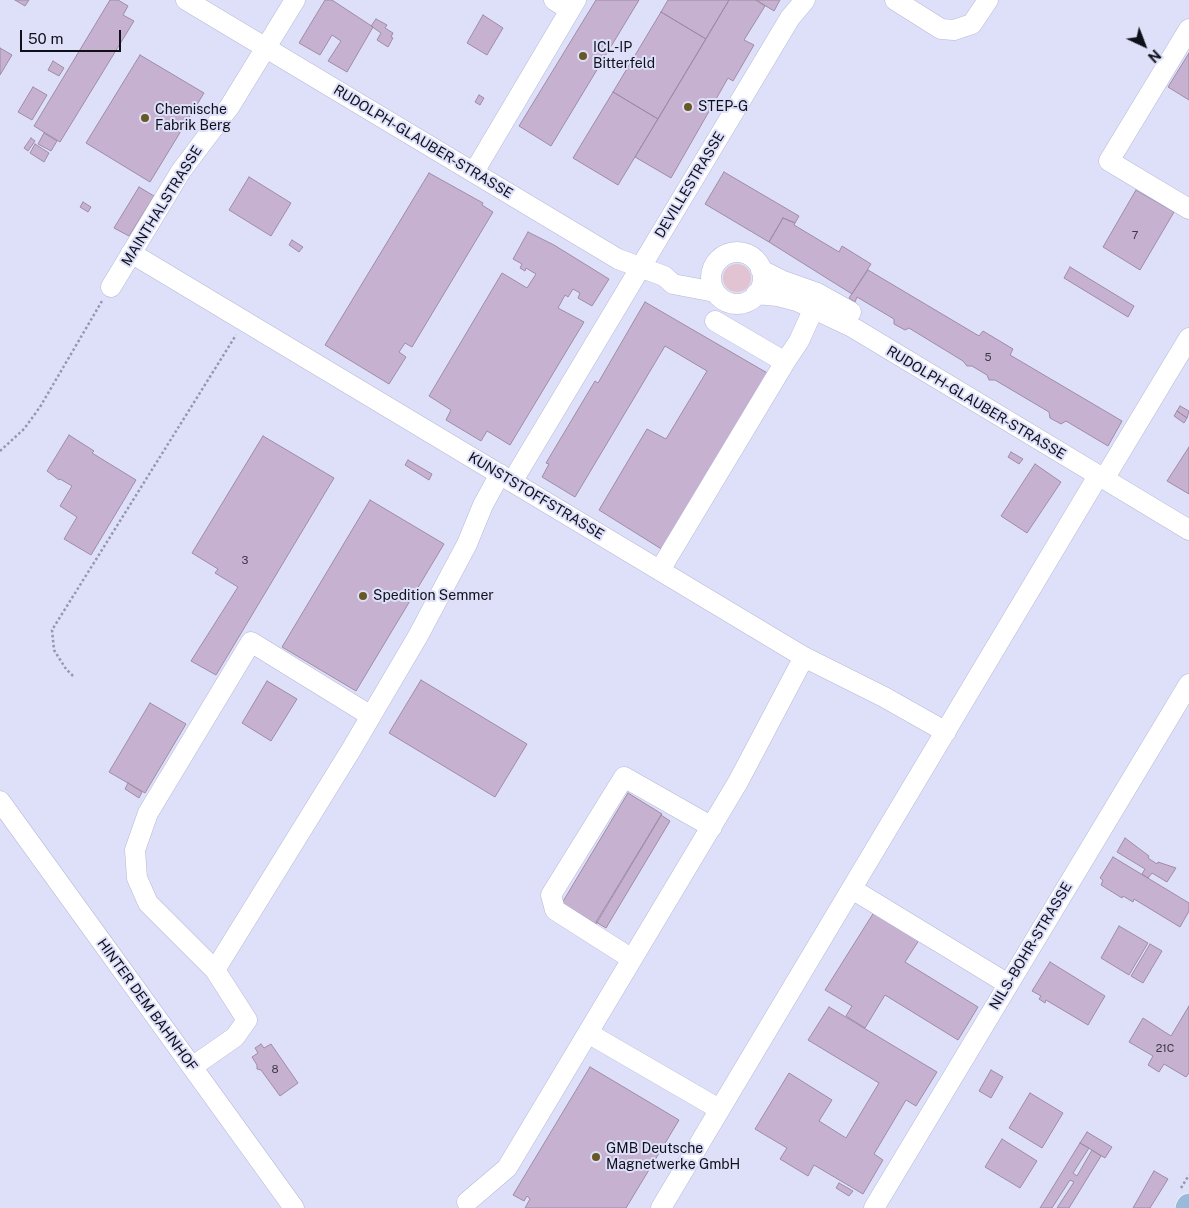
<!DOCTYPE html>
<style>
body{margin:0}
#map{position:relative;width:1189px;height:1208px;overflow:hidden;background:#dee0fa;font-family:"Public Sans",sans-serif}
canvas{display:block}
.north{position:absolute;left:1119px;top:20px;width:50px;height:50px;-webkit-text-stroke:4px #dee0fa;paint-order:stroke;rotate:137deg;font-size:14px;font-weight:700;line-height:20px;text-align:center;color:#0f101a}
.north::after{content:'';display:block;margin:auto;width:18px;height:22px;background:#0f101a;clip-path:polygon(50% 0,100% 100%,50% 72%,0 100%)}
.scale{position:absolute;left:20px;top:30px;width:101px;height:22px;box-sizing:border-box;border:2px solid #0f101a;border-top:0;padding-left:6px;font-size:15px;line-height:18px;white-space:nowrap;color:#0f101a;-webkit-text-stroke:4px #dee0fa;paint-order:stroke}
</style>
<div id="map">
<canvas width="1189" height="1208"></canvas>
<div class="north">N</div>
<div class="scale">50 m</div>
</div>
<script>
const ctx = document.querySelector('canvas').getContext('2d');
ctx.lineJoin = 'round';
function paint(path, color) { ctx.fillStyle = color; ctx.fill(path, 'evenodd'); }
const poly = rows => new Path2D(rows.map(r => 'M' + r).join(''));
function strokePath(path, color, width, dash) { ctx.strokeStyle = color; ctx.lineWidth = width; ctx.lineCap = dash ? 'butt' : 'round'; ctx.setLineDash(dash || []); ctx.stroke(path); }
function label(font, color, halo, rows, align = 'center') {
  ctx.font = font + ' "Public Sans",sans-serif'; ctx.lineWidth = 4; ctx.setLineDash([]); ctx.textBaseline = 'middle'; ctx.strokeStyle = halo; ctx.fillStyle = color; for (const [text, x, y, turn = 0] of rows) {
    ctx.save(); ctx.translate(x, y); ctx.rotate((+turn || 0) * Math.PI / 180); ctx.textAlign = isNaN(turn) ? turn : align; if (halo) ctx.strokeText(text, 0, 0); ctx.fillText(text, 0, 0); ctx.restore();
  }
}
const green = poly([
 '723 278a14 14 0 1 1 28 0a14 14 0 1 1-28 0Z'
]);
const building = poly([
 [15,0,29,0,25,6,15,0],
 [110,0,118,0,128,6,123,15,134,21,60,142,34,126,110,0],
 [325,0,332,0,373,27,347,72,328,61,341,41,332,35,320,55,299,43,325,0],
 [596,0,639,0,551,146,519,126,596,0],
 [668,0,729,0,706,39,661,12,668,0],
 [729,0,756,0,765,6,744,40,754,45,733,81,728,78,671,178,635,157,729,0],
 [756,0,780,0,774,11,756,0],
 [661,12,706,39,658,119,613,92,661,12],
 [483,15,503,28,487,55,467,43,483,15],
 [376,19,387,25,385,28,393,33,391,37,393,38,388,47,377,40,381,33,371,26,376,19],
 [0,48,12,55,0,75,0,48],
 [1189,53,1189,100,1168,87,1189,53],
 [140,55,204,93,150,182,86,143,140,55],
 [53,61,64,68,59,76,48,70,53,61],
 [33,87,47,95,32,120,18,112,33,87],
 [613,92,658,119,618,185,573,158,613,92],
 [479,95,484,98,480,105,475,102,479,95],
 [44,133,57,141,51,151,38,144,44,133],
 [31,138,35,141,28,151,24,148,31,138],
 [35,144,49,153,44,162,30,153,35,144],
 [724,172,799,216,795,223,783,218,769,242,705,204,724,172],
 [429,173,483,203,482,205,493,212,412,347,405,343,399,352,406,357,389,384,325,345,429,173],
 [249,177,291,203,271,236,229,210,249,177],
 [139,187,154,196,129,236,114,228,139,187],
 [1136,190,1174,212,1140,270,1103,247,1136,190],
 [83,202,91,207,88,212,80,207,83,202],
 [783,218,795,223,794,225,839,252,842,246,871,264,852,294,769,242,783,218],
 [528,232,554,245,609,279,592,306,578,298,580,293,573,289,568,297,565,295,558,308,584,322,510,445,487,431,481,441,446,420,451,410,429,396,502,273,527,288,536,274,526,268,525,271,520,268,522,264,513,259,528,232],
 [292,240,303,247,299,252,289,245,292,240],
 [1070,267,1134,306,1128,317,1064,278,1070,267],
 [868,270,979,336,983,331,1013,349,1010,355,1122,421,1108,446,1066,421,1061,424,1050,418,1049,412,995,380,989,380,987,375,972,366,967,366,963,361,909,328,905,330,894,324,894,319,857,297,855,302,849,298,868,270],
 [645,302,769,374,663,550,599,510,647,429,666,439,707,371,665,346,575,497,542,477,549,464,546,463,595,381,598,383,645,302],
 [1180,406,1189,411,1187,418,1177,411,1180,406],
 [1177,411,1187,418,1184,423,1174,416,1177,411],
 [69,435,94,451,92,453,136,480,91,555,64,539,77,517,60,506,72,486,60,479,59,480,47,471,69,435],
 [263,436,334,478,216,675,191,661,238,587,215,573,218,569,192,553,263,436],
 [1189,447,1189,494,1167,481,1189,447],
 [1011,452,1023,459,1019,464,1008,457,1011,452],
 [408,460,432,474,429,480,405,465,408,460],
 [1035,464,1061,482,1027,533,1001,516,1035,464],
 [370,500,444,544,356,691,282,647,370,500],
 [421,680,527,744,495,797,389,733,421,680],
 [267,681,297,699,271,741,242,723,267,681],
 [150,703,186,724,145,793,109,772,150,703],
 [128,783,142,792,139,798,125,789,128,783],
 [628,793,662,814,596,924,562,903,628,793],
 [661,815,670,821,606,928,596,922,661,815],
 [1125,838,1149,856,1148,858,1157,864,1158,862,1176,868,1167,882,1152,873,1148,878,1142,874,1145,869,1117,852,1125,838],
 [1113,857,1189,903,1189,911,1180,927,1134,899,1133,902,1123,896,1122,898,1101,885,1103,880,1100,878,1113,857],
 [876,909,921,937,905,962,978,1007,958,1040,885,995,865,1028,846,1016,852,1006,825,990,876,909],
 [1119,926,1148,943,1129,975,1101,958,1119,926],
 [1150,944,1162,951,1143,983,1131,976,1150,944],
 [1050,962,1105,996,1088,1025,1046,1000,1045,1003,1039,999,1041,996,1032,991,1050,962],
 [1189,1006,1189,1073,1186,1077,1164,1064,1159,1072,1148,1065,1153,1056,1129,1042,1143,1018,1171,1036,1189,1006],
 [829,1007,937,1072,916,1106,906,1100,874,1154,883,1160,863,1194,814,1165,808,1176,780,1159,787,1148,755,1129,789,1073,832,1100,819,1121,846,1138,879,1083,808,1040,829,1007],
 [261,1044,264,1048,271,1044,298,1083,280,1096,261,1070,257,1069,257,1065,252,1057,258,1053,255,1048,261,1044],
 [590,1067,679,1120,626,1208,525,1208,530,1199,527,1196,524,1201,513,1195,590,1067],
 [991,1070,1003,1077,991,1098,979,1091,991,1070],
 [1030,1093,1063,1113,1042,1148,1009,1128,1030,1093],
 [1087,1132,1112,1147,1105,1158,1080,1143,1087,1132],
 [1002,1139,1037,1161,1020,1188,985,1167,1002,1139],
 [1080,1143,1089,1148,1073,1173,1077,1176,1092,1150,1101,1156,1069,1208,1057,1208,1074,1182,1070,1180,1052,1208,1040,1208,1080,1143],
 [1154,1171,1168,1179,1150,1208,1133,1208,1154,1171],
 [839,1183,853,1191,849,1196,836,1188,839,1183]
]);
const path = poly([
 [0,451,24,429,40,407,102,301],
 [73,676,66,669,54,650,52,630,236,335],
 [1181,1188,1189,1175]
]);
const minor = poly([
 [186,0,618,259,664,276,673,284,715,292],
 [554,0,570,10],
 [895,0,941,29,954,30,972,24,988,0],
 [1189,29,1109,161,1189,209],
 [474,172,576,0],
 '711 278a26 26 0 1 1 52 0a26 26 0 1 1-52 0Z',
 [131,253,804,657,884,697,946,732],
 [761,270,783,281,817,293,851,312],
 [111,287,181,171,230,106,295,0],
 [756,294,778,296,797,301,852,327,1189,530],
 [715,321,785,362,799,341,814,308],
 [1104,479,1189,338],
 [512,482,790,18,805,0],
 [660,570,785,362],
 [371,716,251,642,148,813,135,850,137,878,148,903,215,970,351,750,371,716,418,636,467,544,483,505,500,474],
 [0,801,294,1208],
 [852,889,1008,984],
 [632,959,555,910,551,895,624,777,712,827],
 [588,1033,719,1109],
 [192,1067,235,1037,247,1020,215,970],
 [467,1202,507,1168,738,782,804,657],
 [661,1208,1098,476],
 [874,1208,1189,684]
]);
const major = poly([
 [1188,1208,1189,1206]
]);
const markers = [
 [583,56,5,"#685825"],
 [688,107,5,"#685825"],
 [145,118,5,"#685825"],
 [363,596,5,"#685825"],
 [596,1157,5,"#685825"]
];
const numberNames = [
 ["7",1135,236],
 ["5",988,358],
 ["3",245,561],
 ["21C",1165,1049],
 ["8",275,1070]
];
const poiNames = [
 ["ICL-IP",593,48],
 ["Bitterfeld",593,64],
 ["STEP-G",698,107],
 ["Chemische",155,110],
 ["Fabrik Berg",155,126],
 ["Spedition Semmer",373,596],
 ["GMB Deutsche",606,1149],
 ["Magnetwerke GmbH",606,1165]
];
const streetNames = [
 ["RUDOLPH-GLAUBER-STRASSE",423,142,31],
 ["DEVILLESTRASSE",690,185,-59],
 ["MAINTHALSTRASSE",162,206,-58],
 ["RUDOLPH-GLAUBER-STRASSE",976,403,31],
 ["KUNSTSTOFFSTRASSE",536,496,31],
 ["NILS-BOHR-STRASSE",1031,946,-59],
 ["HINTER DEM BAHNHOF",147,1005,54]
];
paint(green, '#e2c3d1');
paint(building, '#c6b1d0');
strokePath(building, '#9e8ca6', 1);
strokePath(minor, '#b5b8d7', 21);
strokePath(major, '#fff', 26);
strokePath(path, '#9697ac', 2.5, [2.5, 2.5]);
strokePath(minor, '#fff', 20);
strokePath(major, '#99bad8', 25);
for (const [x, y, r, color] of markers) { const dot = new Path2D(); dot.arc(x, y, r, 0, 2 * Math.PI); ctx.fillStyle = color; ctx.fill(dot); strokePath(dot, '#dee0fa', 2); }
label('11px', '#3d3848', null, numberNames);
label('14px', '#0f101a', '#dee0fa', poiNames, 'left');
label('14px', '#0f101a', '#dee0fa', streetNames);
</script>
